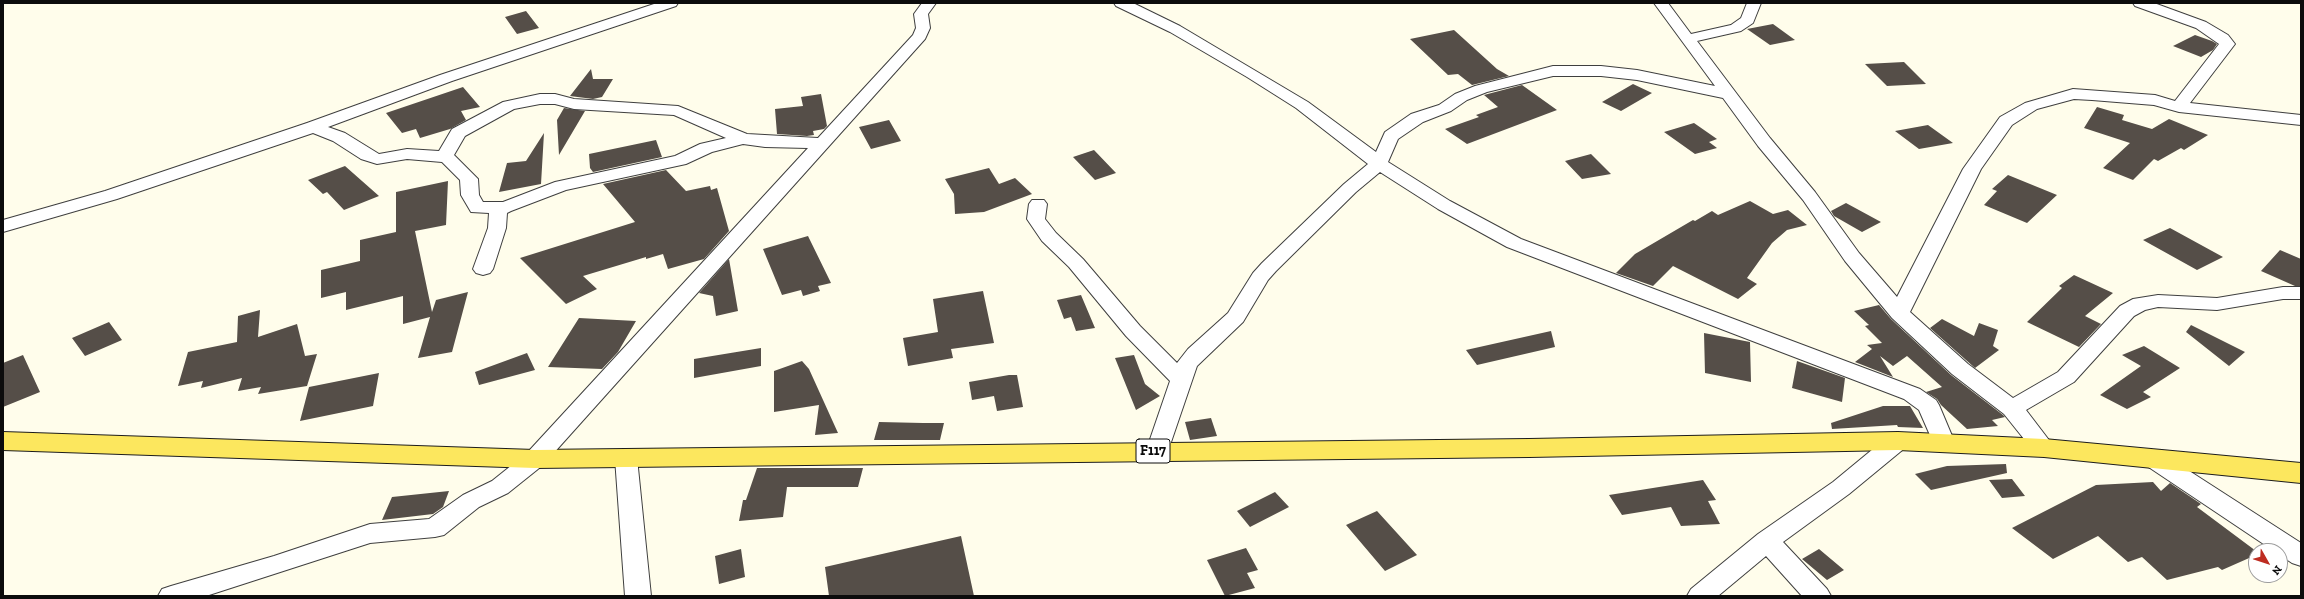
<!DOCTYPE html>
<style>
body{margin:0}
#map{position:relative;width:2304px;height:599px;overflow:hidden;background:#fffdeb;font-family:"Zilla Slab",serif}
canvas{display:block}
.frame{position:absolute;inset:0;border:4px solid #0c0c0c;pointer-events:none}
.north{position:absolute;left:2248px;top:543px;width:40px;height:40px;box-sizing:border-box;background:#fff;border:1px solid #9e9e9e;border-radius:50%;rotate:129deg;font-size:11px;font-weight:700;line-height:16px;text-align:center;color:#0c0c0c}
.north::after{content:'';display:block;margin:auto;width:14px;height:18px;background:#be2c21;clip-path:polygon(50% 0,100% 100%,50% 72%,0 100%)}
</style>
<div id="map">
<canvas width="2304" height="599"></canvas>
<div class="frame"></div>
<div class="north">N</div>
</div>
<script>
const ctx = document.querySelector('canvas').getContext('2d');
ctx.lineJoin = 'round';
function paint(path, color) { ctx.fillStyle = color; ctx.fill(path, 'evenodd'); }
const poly = rows => new Path2D(rows.map(r => 'M' + r).join(''));
function strokePath(path, color, width, dash) { ctx.strokeStyle = color; ctx.lineWidth = width; ctx.lineCap = dash ? 'butt' : 'round'; ctx.setLineDash(dash || []); ctx.stroke(path); }
function label(font, color, halo, rows, align = 'center') {
  ctx.font = font + ' "Zilla Slab",serif'; ctx.lineWidth = 4; ctx.setLineDash([]); ctx.textBaseline = 'middle'; ctx.strokeStyle = halo; ctx.fillStyle = color; for (const [text, x, y, turn = 0] of rows) {
    ctx.save(); ctx.translate(x, y); ctx.rotate((+turn || 0) * Math.PI / 180); ctx.textAlign = isNaN(turn) ? turn : align; if (halo) ctx.strokeText(text, 0, 0); ctx.fillText(text, 0, 0); ctx.restore();
  }
}
const building = poly([
 [526,11,539,28,517,34,505,17],
 [1773,24,1795,40,1770,45,1747,29],
 [1454,30,1497,69,1509,76,1472,85,1458,74,1448,75,1410,39],
 [2195,35,2212,41,2217,44,2213,50,2201,57,2173,46],
 [1904,62,1926,84,1887,86,1865,64],
 [591,69,593,79,613,79,602,97,593,99,570,96],
 [1633,84,1652,93,1621,111,1602,102],
 [1522,85,1557,110,1467,144,1445,129,1479,117,1476,115,1498,107,1484,95],
 [463,87,480,107,461,111,466,120,450,129,420,138,416,129,402,133,386,113],
 [821,94,827,126,824,129,813,131,814,135,807,136,777,134,775,109,803,106,801,97],
 [2097,107,2124,115,2122,120,2152,129,2169,119,2208,135,2184,150,2181,148,2158,161,2154,159,2133,180,2103,168,2130,143,2084,128],
 [564,108,585,111,559,155,557,120],
 [889,120,901,141,871,149,859,127],
 [1694,123,1717,139,1709,142,1717,148,1695,154,1664,132],
 [1928,125,1953,143,1919,149,1895,131],
 [544,133,541,184,499,192,507,163,526,161],
 [656,140,662,157,593,172,590,168,589,154],
 [1094,150,1116,173,1095,180,1073,157],
 [1591,154,1611,174,1582,179,1565,161],
 [345,166,379,196,344,210,327,192,323,194,308,180],
 [989,168,999,184,1015,178,1032,194,984,212,955,214,954,194,945,179],
 [666,170,686,191,710,186,711,190,717,188,729,231,704,259,668,269,663,254,646,259,646,257,583,276,597,289,566,304,520,258,635,222,603,184],
 [2008,175,2057,195,2027,223,1984,205,1997,191,1992,189],
 [448,181,446,225,415,231,432,312,436,300,468,292,452,352,418,358,430,317,403,324,403,296,346,310,346,292,321,298,321,270,360,261,360,240,396,232,396,192],
 [1750,201,1773,214,1788,210,1807,225,1787,230,1772,243,1747,278,1757,284,1738,299,1673,266,1653,286,1616,273,1635,254,1693,220,1695,221,1712,211,1718,215],
 [1846,203,1881,222,1862,232,1834,216,1831,211],
 [2170,228,2223,257,2197,270,2143,240],
 [808,236,831,283,818,286,820,291,803,296,801,290,782,295,763,249],
 [2280,250,2301,259,2301,286,2295,286,2261,271],
 [729,259,738,311,716,316,713,296,699,293],
 [2074,275,2113,293,2085,316,2101,324,2079,347,2027,322,2062,288,2059,286],
 [983,291,994,343,951,349,953,358,908,366,903,338,938,332,933,299],
 [1081,295,1095,328,1076,331,1071,317,1064,319,1057,300],
 [1879,305,1891,319,1951,375,2003,415,2005,417,1992,420,1998,426,1967,429,1941,405,1937,399,1926,392,1942,387,1907,356,1893,366,1880,356,1893,377,1855,362,1872,349,1867,345,1882,343,1865,326,1869,325,1854,311],
 [260,310,258,337,297,324,305,356,317,354,307,386,258,394,261,387,238,391,242,378,201,388,203,381,178,386,188,352,237,342,238,316],
 [579,318,636,321,618,352,602,369,548,367],
 [1942,319,1974,336,1979,323,1998,330,1993,346,1999,350,1975,368,1930,328],
 [109,322,122,340,85,356,72,338],
 [2191,325,2245,352,2229,366,2186,332],
 [1551,331,1555,347,1477,365,1466,350],
 [1704,333,1750,342,1751,382,1705,373],
 [2144,346,2180,368,2143,392,2151,397,2127,409,2100,395,2141,366,2122,355],
 [761,348,761,366,694,378,694,359],
 [527,353,535,370,479,385,475,372],
 [23,355,40,392,3,407,3,363],
 [1134,355,1145,384,1160,396,1136,410,1115,358],
 [802,361,809,369,838,433,815,435,819,405,774,412,774,371],
 [1797,361,1845,378,1842,402,1792,388],
 [379,373,373,406,300,421,309,387],
 [1009,375,1017,375,1023,407,997,411,994,396,972,400,969,382],
 [1883,406,1910,406,1923,428,1898,427,1897,425,1832,429,1831,423],
 [1211,418,1217,436,1190,440,1185,422],
 [879,422,923,423,944,423,940,440,874,440],
 [2006,464,2007,473,1931,490,1915,474,1947,466],
 [757,468,863,468,858,487,787,487,783,517,739,521,743,500,746,500],
 [2012,479,2025,496,2002,498,1989,480],
 [1703,480,1716,500,1708,501,1720,524,1681,526,1671,507,1622,515,1609,495],
 [2153,482,2161,491,2170,483,2201,504,2197,507,2256,551,2256,555,2222,570,2218,567,2167,580,2142,557,2128,562,2098,536,2053,559,2012,528,2096,485],
 [449,491,443,507,433,514,382,520,392,497],
 [1275,492,1289,507,1250,527,1237,511],
 [1377,511,1417,555,1385,571,1346,525],
 [961,536,974,596,829,596,825,567],
 [1246,548,1258,570,1247,573,1255,588,1225,596,1207,560],
 [741,549,745,577,719,584,715,556],
 [1819,549,1844,570,1827,580,1802,559]
]);
const minor = poly([
 [657,3,678,3,676,6,452,81,328,127,345,133,379,154,407,149,439,151,452,129,503,102,540,94,555,94,574,99,678,106,747,134,818,138,913,35,916,28,914,14,922,3,936,3,928,14,930,28,925,39,543,465,508,493,479,507,444,535,435,537,370,543,206,596,158,596,162,589,171,586,274,556,370,524,429,519,463,495,492,481,527,453,808,148,765,147,743,144,712,152,686,164,566,190,511,211,507,213,506,228,493,269,490,273,483,275,476,273,473,269,488,228,489,213,471,212,461,195,460,180,442,162,407,159,377,164,361,159,333,141,313,133,117,199,3,232,3,220,105,191,307,123,440,75,657,3],
 [540,104,555,104,574,109,674,115,726,138,700,144,675,156,555,182,503,202,483,202,479,195,478,179,454,155,465,136,514,109,540,104],
 [1114,3,1133,3,1180,26,1308,102,1376,152,1385,132,1411,114,1439,105,1455,94,1475,86,1553,66,1601,66,1637,70,1715,86,1654,3,1668,3,1691,34,1731,25,1741,18,1747,3,1761,3,1753,23,1741,31,1697,41,1770,138,1815,192,1859,253,1897,297,1963,169,2000,117,2025,103,2073,89,2155,95,2175,101,2219,44,2196,28,2135,6,2133,3,2154,3,2206,22,2228,35,2235,44,2190,103,2301,115,2301,125,2179,112,2154,105,2092,100,2074,99,2037,109,2012,125,1981,169,1910,312,1968,364,2013,398,2058,372,2120,306,2133,299,2158,295,2217,298,2283,287,2301,287,2301,299,2283,299,2217,310,2158,307,2145,310,2134,316,2074,382,2026,410,2055,448,2052,454,2044,456,2036,454,2004,414,1952,374,1892,318,1845,261,1803,200,1758,146,1723,98,1637,80,1601,76,1553,76,1487,92,1467,100,1451,111,1423,122,1398,139,1388,162,1450,201,1521,239,1920,389,1936,400,1939,405,1955,443,1952,449,1944,451,1936,449,1919,410,1904,399,1507,247,1438,209,1380,172,1356,192,1276,271,1268,280,1243,322,1197,366,1168,451,1165,457,1157,459,1149,457,1146,451,1170,381,1126,336,1069,267,1042,241,1027,219,1029,204,1032,200,1044,200,1047,204,1045,219,1056,233,1083,259,1140,326,1177,363,1188,349,1228,313,1253,273,1262,263,1344,184,1368,164,1296,108,1247,77,1170,32,1116,6,1114,3],
 [1898,433,1906,435,1909,441,1906,447,1849,494,1783,542,1827,589,1831,596,1802,596,1766,556,1718,596,1687,596,1691,589,1758,534,1833,482,1890,435,1898,433],
 [626,450,634,452,637,458,651,596,625,596,615,458,618,452,626,450],
 [2155,452,2163,454,2301,543,2301,566,2292,563,2280,555,2280,551,2274,551,2147,466,2144,460,2147,454,2155,452]
]);
const primary = poly([
 [3,432,535,450,1529,439,1898,432,2044,439,2301,463,2301,483,2044,457,1898,450,1529,457,535,468,3,450,3,432]
]);
const shields = [
 [1153,451,34]
];
const shieldNames = [
 ["F117",1153,451]
];
paint(building, '#554e48');
strokePath(minor, '#3f3f3f', 2);
strokePath(primary, '#1d1d1d', 2);
paint(minor, '#fff');
paint(primary, '#fce75e');
for (const [x, y, w] of shields) { const box = new Path2D(); box.roundRect(x - w / 2, y - 12, w, 24, 3); ctx.fillStyle = '#fff'; ctx.fill(box); strokePath(box, '#0c0c0c', 1); }
label('bold 14px', '#0c0c0c', null, shieldNames);
</script>
